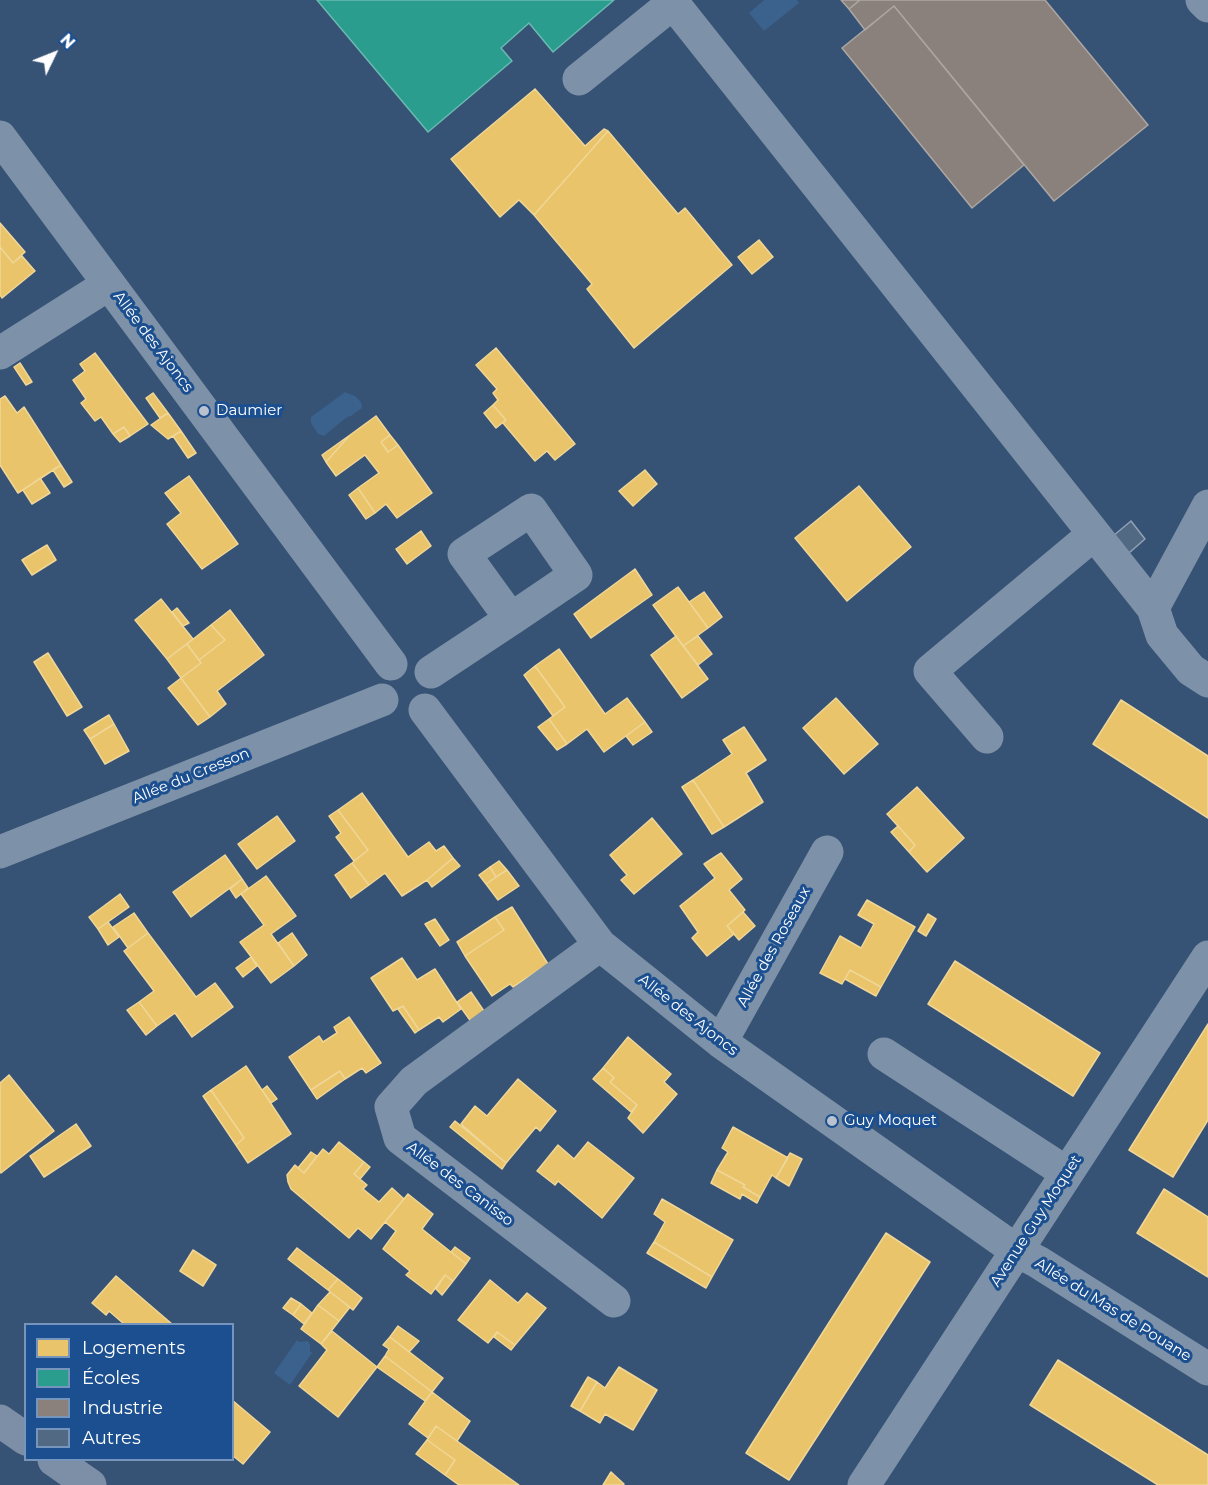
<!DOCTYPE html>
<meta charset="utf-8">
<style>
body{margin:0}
#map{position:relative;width:1208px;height:1485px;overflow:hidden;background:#365274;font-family:Montserrat,sans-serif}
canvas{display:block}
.legend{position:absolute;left:24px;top:1323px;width:210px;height:138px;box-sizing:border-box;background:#1b4f8f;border:2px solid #7695bc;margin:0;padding:8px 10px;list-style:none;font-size:18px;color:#fff}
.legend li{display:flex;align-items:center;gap:12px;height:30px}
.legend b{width:30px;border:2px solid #7695bc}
.north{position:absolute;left:24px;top:24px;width:60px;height:60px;-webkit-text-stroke:4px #1b4f8f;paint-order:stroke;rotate:47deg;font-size:16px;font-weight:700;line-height:24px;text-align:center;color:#fff}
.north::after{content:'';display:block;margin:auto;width:21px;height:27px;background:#fff;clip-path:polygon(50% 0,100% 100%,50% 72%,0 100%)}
</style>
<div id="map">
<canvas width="1208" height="1485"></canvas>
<ul class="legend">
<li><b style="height:16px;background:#e9c46a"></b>Logements</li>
<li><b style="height:16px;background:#2a9d8f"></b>Écoles</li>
<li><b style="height:16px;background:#8a817c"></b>Industrie</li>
<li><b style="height:16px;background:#526984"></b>Autres</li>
</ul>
<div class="north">N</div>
</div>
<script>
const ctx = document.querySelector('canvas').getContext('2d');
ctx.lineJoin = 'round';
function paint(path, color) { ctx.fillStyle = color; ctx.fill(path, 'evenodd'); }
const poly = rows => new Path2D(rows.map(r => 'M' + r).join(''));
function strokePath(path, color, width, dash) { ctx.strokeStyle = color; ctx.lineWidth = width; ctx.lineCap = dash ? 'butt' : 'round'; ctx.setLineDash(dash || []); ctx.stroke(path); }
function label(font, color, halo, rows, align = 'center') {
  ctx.font = font + ' Montserrat,sans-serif'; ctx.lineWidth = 6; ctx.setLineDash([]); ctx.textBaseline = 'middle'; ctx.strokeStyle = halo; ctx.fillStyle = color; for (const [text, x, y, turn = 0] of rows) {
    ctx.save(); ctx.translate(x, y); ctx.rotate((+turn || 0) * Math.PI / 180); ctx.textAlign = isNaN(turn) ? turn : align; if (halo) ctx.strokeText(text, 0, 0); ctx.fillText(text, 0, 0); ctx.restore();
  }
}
const water = poly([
 [764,0,797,0,799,3,764,31,749,13],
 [345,392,355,396,361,402,362,406,362,408,351,416,347,417,324,436,318,434,311,423,311,417],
 [297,1340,299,1342,308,1341,310,1345,310,1351,312,1353,290,1385,274,1373]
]);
const homes = poly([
 [535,89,585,146,604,129,608,131,534,215,519,200,500,217,451,159,535,89],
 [608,131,678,214,685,208,732,265,634,348,587,289,592,284,534,215,608,131],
 [0,223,25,252,13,263,0,247,0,223],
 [759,240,773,257,752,274,738,257,759,240],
 [0,247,13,263,22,256,35,271,2,298,0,295,0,247],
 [496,348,575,444,555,460,547,451,535,461,503,423,506,420,493,405,498,400,493,393,497,389,476,365,496,348],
 [95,353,148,424,130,436,124,427,113,434,101,417,95,421,81,403,86,399,73,380,85,371,80,364,95,353],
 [20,363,32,382,26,385,14,367,20,363],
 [153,393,168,413,160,418,146,398,153,393],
 [5,396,17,413,24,407,61,465,18,493,0,465,0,399,5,396],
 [493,405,506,420,496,428,484,413,493,405],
 [168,413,181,431,168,439,151,425,168,413],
 [376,416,390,435,381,442,388,452,398,445,432,493,397,518,386,504,375,513,358,488,379,473,365,455,336,476,326,462,350,435,376,416],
 [124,427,130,436,120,442,113,434,124,427],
 [181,431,196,453,188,458,173,436,181,431],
 [350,435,326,462,322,455,350,435],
 [390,435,398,445,388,452,381,442,390,435],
 [61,465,72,482,64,487,53,470,61,465],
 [645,470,657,484,633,506,619,491,645,470],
 [189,476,238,544,202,569,167,524,181,513,165,493,189,476],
 [40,478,50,493,32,504,23,490,40,478],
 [859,486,911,547,847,601,795,538,859,486],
 [358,488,375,513,366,519,349,495,358,488],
 [421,531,431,546,407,564,396,549,421,531],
 [47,545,56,560,32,575,22,560,47,545],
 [635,569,652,595,591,638,574,614,635,569],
 [678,587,708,628,683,646,653,605,678,587],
 [704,592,722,617,708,628,689,602,704,592],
 [161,599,193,639,167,659,135,620,161,599],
 [177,608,189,623,183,626,172,612,177,608],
 [230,610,264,655,217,691,226,704,210,717,181,678,201,663,199,660,225,640,211,625,230,610],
 [211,625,225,640,199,660,187,644,211,625],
 [676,636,708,679,682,698,651,655,676,636],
 [698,636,712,654,698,665,683,646,698,636],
 [187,644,201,663,181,678,167,659,187,644],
 [559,649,605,714,627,698,645,722,604,752,587,729,567,744,549,719,565,707,535,666,559,649],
 [48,653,82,707,67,716,34,662,48,653],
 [535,666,565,707,553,716,524,675,535,666],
 [181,678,210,717,198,725,168,688,181,678],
 [836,698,878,744,844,774,803,728,836,698],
 [1121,700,1208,756,1208,818,1093,744,1121,700],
 [109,715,114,724,90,739,84,730,109,715],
 [549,719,567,744,557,750,538,727,549,719],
 [645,722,652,732,633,745,626,736,645,722],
 [114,724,129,751,105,764,90,739,114,724],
 [744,727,766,760,746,773,763,802,724,827,693,780,732,754,723,740,744,727],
 [693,780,724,827,712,834,682,787,693,780],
 [917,787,964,838,927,872,909,852,915,845,887,814,917,787],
 [362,793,408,857,429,842,436,851,444,846,453,858,427,880,402,896,385,873,369,885,352,863,368,850,338,810,362,793],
 [338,810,368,850,354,861,336,837,341,833,329,816,338,810],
 [277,816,295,841,257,869,238,844,277,816],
 [652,818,682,854,634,894,621,880,627,875,610,855,652,818],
 [898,826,915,845,909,852,891,832,898,826],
 [721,853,742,879,729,890,745,910,727,926,734,934,707,956,692,938,698,932,680,906,715,878,704,864,721,853],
 [225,855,242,879,191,917,173,892,225,855],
 [453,858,460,866,432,887,427,880,453,858],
 [499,861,507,870,496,877,490,867,499,861],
 [352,863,369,885,351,898,335,875,352,863],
 [490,867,496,877,486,884,479,875,490,867],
 [507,870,519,886,498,900,486,884,507,870],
 [266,876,296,916,271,934,294,966,271,983,240,942,264,925,241,894,266,876],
 [242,879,248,888,236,898,230,889,242,879],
 [120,894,129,907,98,929,89,917,120,894],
 [867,900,915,927,881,987,850,970,842,984,820,973,840,936,861,948,874,924,858,915,867,900],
 [512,907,548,964,513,987,510,984,492,996,465,956,504,930,495,917,512,907],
 [743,912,755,926,739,940,727,926,743,912],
 [134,913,148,933,128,948,113,927,134,913],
 [928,914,936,919,926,936,918,931,928,914],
 [495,917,504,930,465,956,457,942,495,917],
 [435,919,449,940,440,946,425,924,435,919],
 [108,922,119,937,108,945,98,929,108,922],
 [148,933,196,997,215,983,233,1007,192,1037,175,1013,157,1026,139,1002,154,991,124,951,148,933],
 [292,933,307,955,294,966,278,943,292,933],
 [251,957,257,966,243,977,236,968,251,957],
 [402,958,417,980,435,969,461,1009,443,1022,439,1017,419,1030,403,1006,393,1011,371,978,402,958],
 [955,961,1100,1053,1073,1096,928,1004,955,961],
 [850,970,881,987,876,996,845,979,850,970],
 [471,992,486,1014,472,1023,457,1002,471,992],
 [139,1002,157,1026,146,1035,127,1010,139,1002],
 [403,1006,419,1030,415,1033,398,1009,403,1006],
 [349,1017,381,1063,366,1073,362,1068,345,1079,340,1071,311,1090,289,1057,319,1036,323,1042,337,1033,334,1027,349,1017],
 [1208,1024,1208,1120,1173,1177,1129,1150,1208,1024],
 [628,1037,671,1074,664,1082,677,1094,643,1133,628,1118,637,1105,610,1082,614,1078,603,1068,628,1037],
 [246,1066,291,1134,248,1163,236,1145,244,1138,211,1090,246,1066],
 [603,1068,614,1078,610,1082,637,1105,631,1112,593,1079,603,1068],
 [340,1071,345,1079,317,1099,311,1090,340,1071],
 [9,1075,54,1131,1,1173,0,1172,0,1083,9,1075],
 [518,1079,556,1111,540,1131,536,1127,506,1163,461,1124,475,1106,487,1116,518,1079],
 [267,1086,277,1099,271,1103,262,1090,267,1086],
 [211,1090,244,1138,236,1145,203,1096,211,1090],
 [455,1121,506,1163,502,1169,450,1127,455,1121],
 [76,1124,91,1146,44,1177,30,1156,76,1124],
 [733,1127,788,1158,776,1178,772,1175,760,1197,743,1187,745,1185,717,1170,728,1152,722,1148,733,1127],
 [339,1142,364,1162,354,1174,367,1185,363,1189,379,1202,392,1188,404,1199,371,1239,358,1228,349,1238,291,1189,288,1182,287,1175,295,1165,304,1173,323,1149,329,1154,339,1142],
 [588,1142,634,1178,602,1218,558,1181,555,1185,537,1171,558,1145,574,1159,588,1142],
 [311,1152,317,1156,304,1173,298,1168,311,1152],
 [790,1153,802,1159,789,1186,776,1178,790,1153],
 [364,1162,370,1167,360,1179,354,1174,364,1162],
 [717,1170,745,1185,743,1187,760,1197,757,1203,742,1194,740,1199,711,1183,717,1170],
 [1164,1189,1208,1217,1208,1277,1137,1233,1164,1189],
 [408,1194,433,1214,422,1229,466,1264,453,1281,445,1275,431,1294,406,1275,410,1271,383,1249,396,1231,385,1222,408,1194],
 [662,1199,733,1240,712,1277,654,1242,665,1222,654,1214,662,1199],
 [886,1233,930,1262,789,1480,746,1453,886,1233],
 [654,1242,712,1277,706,1288,647,1253,654,1242],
 [455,1247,470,1258,466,1264,451,1252,455,1247],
 [297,1248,338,1279,328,1290,288,1259,297,1248],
 [193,1250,216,1265,203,1286,180,1271,193,1250],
 [445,1275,453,1281,442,1295,436,1289,445,1275],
 [116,1276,172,1324,124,1324,109,1311,106,1315,92,1303,116,1276],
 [338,1279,362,1298,353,1310,328,1290,338,1279],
 [490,1280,518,1303,527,1293,546,1308,515,1345,497,1332,488,1343,458,1320,490,1280],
 [330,1292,350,1307,339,1321,318,1305,330,1292],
 [291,1298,301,1304,293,1315,283,1308,291,1298],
 [301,1304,312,1313,304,1324,293,1315,301,1304],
 [318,1305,339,1321,321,1344,301,1329,318,1305],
 [398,1326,419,1341,409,1352,390,1337,398,1326],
 [332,1331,377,1367,338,1417,299,1386,327,1350,321,1344,332,1331],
 [497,1332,515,1345,511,1350,494,1337,497,1332],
 [390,1337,443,1378,432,1392,385,1356,389,1349,383,1345,390,1337],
 [385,1356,432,1392,425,1401,377,1367,385,1356],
 [1058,1360,1208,1455,1208,1485,1158,1485,1030,1405,1058,1360],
 [619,1367,657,1390,633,1430,605,1414,600,1423,580,1411,597,1382,605,1388,619,1367],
 [588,1377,597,1382,580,1411,571,1406,588,1377],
 [432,1392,470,1421,457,1441,436,1426,428,1438,409,1424,432,1392],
 [232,1400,270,1432,243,1464,232,1455,232,1400],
 [436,1426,457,1441,519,1485,459,1485,445,1475,455,1460,427,1440,436,1426],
 [427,1440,455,1460,445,1475,416,1454,427,1440],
 [611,1472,624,1484,623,1485,603,1485,611,1472]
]);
const schools = poly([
 [317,0,614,0,553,52,529,23,501,48,512,61,428,132,317,0]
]);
const industry = poly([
 [841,0,860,0,849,9,841,0],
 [860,0,1045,0,1148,125,1054,201,894,6,865,30,849,9,860,0],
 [894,6,1024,165,972,208,842,48,894,6]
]);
const building = poly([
 [1131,521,1145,539,1129,553,1113,536,1131,521]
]);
const minor = poly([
 [675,0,673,3,1153,608],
 [1202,0,1208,6],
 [579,79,673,3],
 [0,137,391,664],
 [0,353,109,284],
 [1208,506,1153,608,1162,635,1191,670,1208,681],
 [431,672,511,619,464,554,531,510,576,575,511,619],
 [425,710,600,945,721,1042,1017,1251,1038,1262,1208,1369],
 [987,737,930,671,1094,534],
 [0,852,382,700],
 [600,945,414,1081,391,1107,400,1138,614,1301],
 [721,1042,827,852],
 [884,1054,1067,1173],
 [864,1485,1208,957]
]);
const major = poly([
 [0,1421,26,1439],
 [54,1460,90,1485]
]);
const markers = [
 [204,411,6,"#b9c2ce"],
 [832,1121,6,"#b9c2ce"]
];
const streetNames = [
 ["Allée des Ajoncs",153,342,53],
 ["Allée du Cresson",191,776,-22],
 ["Allée des Roseaux",774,947,-61],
 ["Allée des Ajoncs",688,1015,38],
 ["Allée des Canisso",460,1184,37],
 ["Avenue Guy Moquet",1036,1221,-57],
 ["Allée du Mas de Pouane",1113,1310,32]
];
const poiNames = [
 ["Daumier",216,411],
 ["Guy Moquet",844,1121]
];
paint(water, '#3b618d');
paint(homes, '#e9c46a');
strokePath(homes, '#f0d697', 1.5);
paint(schools, '#2a9d8f');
strokePath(schools, '#6abab1', 1.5);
paint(industry, '#8a817c');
strokePath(industry, '#ada7a3', 1.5);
paint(building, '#526984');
strokePath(building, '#92a2b6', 1.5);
strokePath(minor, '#7d92a8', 33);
strokePath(major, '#7d8ea7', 33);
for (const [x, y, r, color] of markers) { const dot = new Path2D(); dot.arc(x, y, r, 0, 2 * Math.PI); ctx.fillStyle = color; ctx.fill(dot); strokePath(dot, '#1b4f8f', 2); }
label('15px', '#fff', '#1b4f8f', streetNames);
label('15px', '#fff', '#1b4f8f', poiNames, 'left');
</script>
